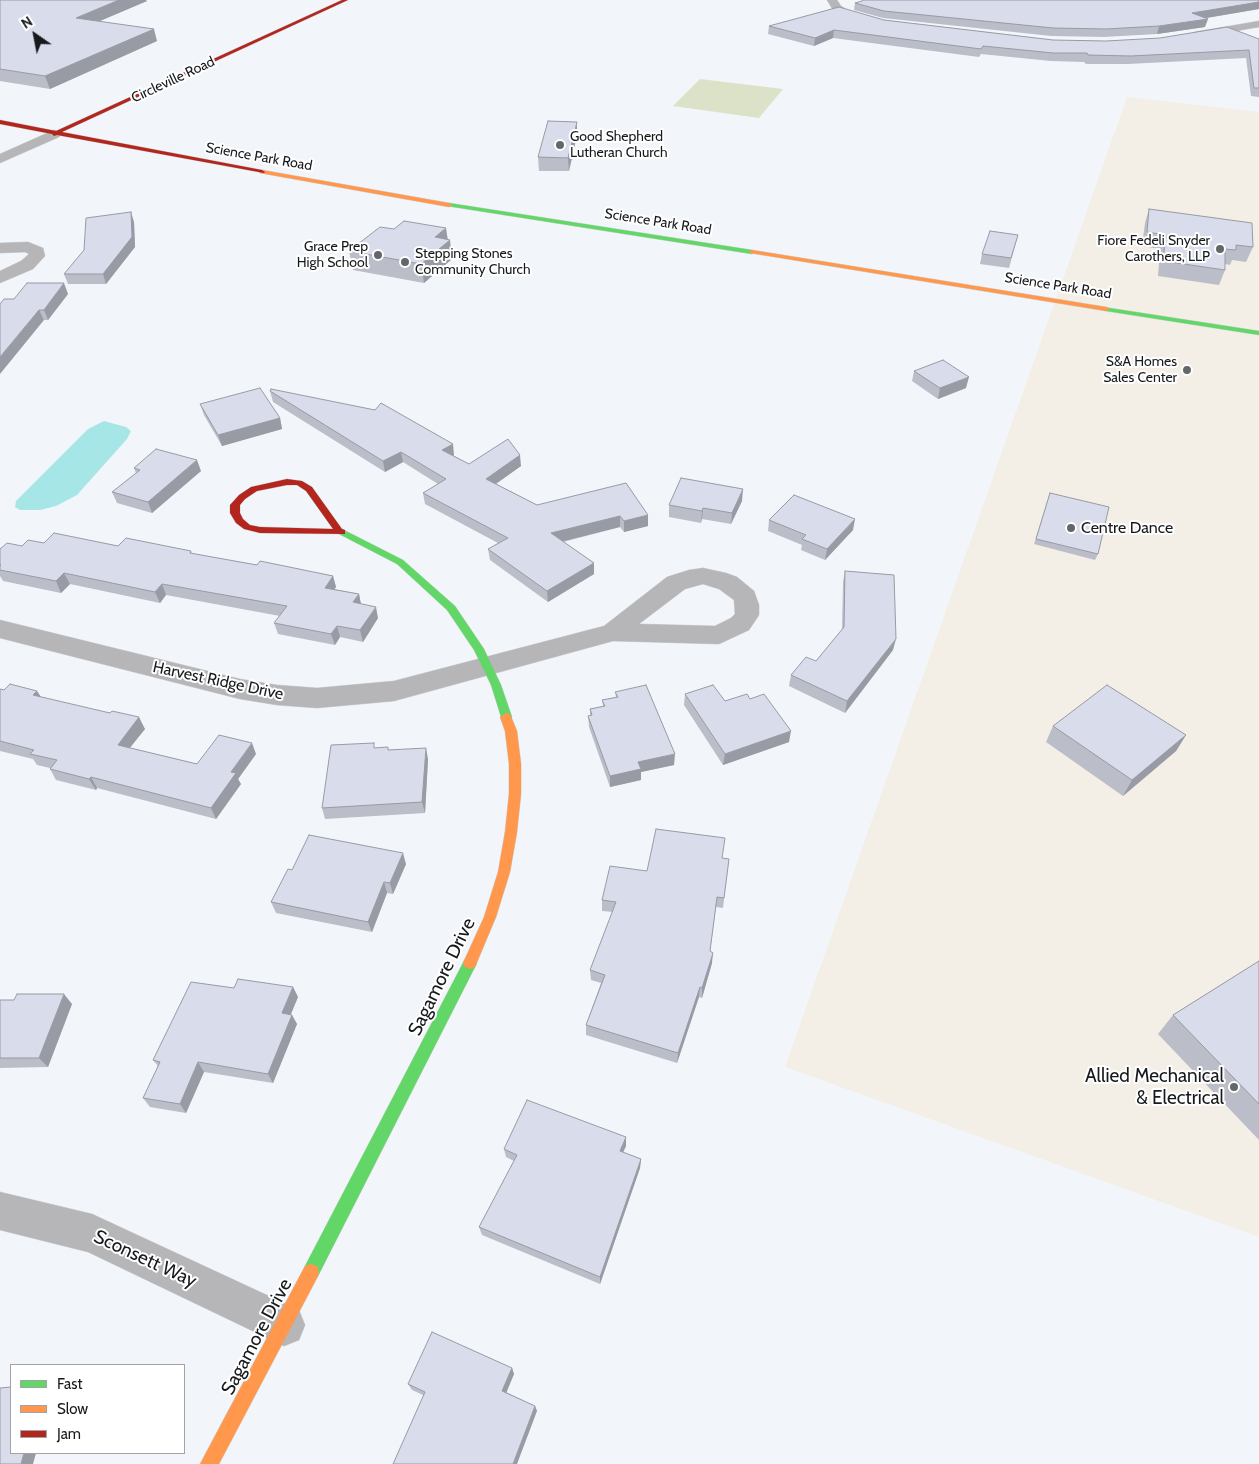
<!DOCTYPE html>
<style>
body{margin:0}
#map{position:relative;width:1259px;height:1464px;overflow:hidden;background:#f2f6fa;font-family:Cabin,sans-serif}
canvas{display:block}
.legend{position:absolute;left:10px;top:1364px;width:175px;height:90px;box-sizing:border-box;background:#fff;border:1px solid #a2a3a5;margin:0;padding:6px 9px;list-style:none;font-size:15px;color:#171a1d}
.legend li{display:flex;align-items:center;gap:10px;height:25px}
.legend b{width:25px;border:1px solid #a2a3a5}
.north{position:absolute;left:10px;top:10px;width:50px;height:50px;-webkit-text-stroke:4px #fff;paint-order:stroke;rotate:327deg;font-size:14px;font-weight:700;line-height:20px;text-align:center;color:#171a1d}
.north::after{content:'';display:block;margin:auto;width:18px;height:22px;background:#171a1d;clip-path:polygon(50% 0,100% 100%,50% 72%,0 100%)}
</style>
<div id="map">
<canvas width="1259" height="1464"></canvas>
<ul class="legend">
<li><b style="height:6px;background:#63d668"></b>Fast</li>
<li><b style="height:6px;background:#ff974d"></b>Slow</li>
<li><b style="height:6px;background:#b3261e"></b>Jam</li>
</ul>
<div class="north">N</div>
</div>
<script>
const ctx = document.querySelector('canvas').getContext('2d');
ctx.lineJoin = 'round';
function paint(path, color) { ctx.fillStyle = color; ctx.fill(path, 'evenodd'); }
const poly = rows => new Path2D(rows.map(r => 'M' + r).join(''));
function strokePath(path, color, width, dash) { ctx.strokeStyle = color; ctx.lineWidth = width; ctx.lineCap = dash ? 'butt' : 'round'; ctx.setLineDash(dash || []); ctx.stroke(path); }
function label(font, color, halo, rows, align = 'center') {
  ctx.font = font + ' Cabin,sans-serif'; ctx.lineWidth = 4; ctx.setLineDash([]); ctx.textBaseline = 'middle'; ctx.strokeStyle = halo; ctx.fillStyle = color; for (const [text, x, y, turn = 0] of rows) {
    ctx.save(); ctx.translate(x, y); ctx.rotate((+turn || 0) * Math.PI / 180); ctx.textAlign = isNaN(turn) ? turn : align; if (halo) ctx.strokeText(text, 0, 0); ctx.fillText(text, 0, 0); ctx.restore();
  }
}
const commercial = poly([
 [1127,97,1259,112,1259,1237,785,1067]
]);
const green = poly([
 [700,79,783,89,759,118,673,106]
]);
const water = poly([
 [104,421,126,427,131,431,127,439,77,495,56,506,40,510,20,510,15,507,16,501,88,429]
]);
const street = poly([
 [827,0,837,0,841,6,849,11,875,19,877,21,871,24,841,15,833,10,827,0],
 [1259,21,1259,27,1195,38,1189,35,1195,32,1259,21],
 [54,130,59,131,61,134,59,137,0,163,0,154,54,130],
 [28,242,43,248,45,256,33,269,0,283,0,271,21,261,29,254,25,252,0,253,0,243,28,242],
 [703,568,726,573,737,577,754,591,759,605,759,615,749,630,719,644,613,641,394,701,317,708,277,705,240,699,0,638,0,620,240,679,277,685,317,688,394,681,604,626,667,577,689,570,703,568],
 [703,584,719,589,734,600,735,614,731,618,715,626,639,624,685,589,703,584],
 [0,1192,92,1214,299,1310,305,1325,299,1340,284,1346,88,1252,0,1230,0,1192]
]);
const fast = poly([
 [449,203,752,250,755,252,752,254,447,206,447,204,449,203],
 [1103,307,1259,331,1259,335,1106,311,1102,309,1103,307],
 [342,529,403,560,455,606,484,649,501,685,512,717,510,720,502,720,491,685,474,650,447,610,397,564,339,534,337,532,342,529],
 [470,957,475,959,477,963,475,967,317,1278,311,1280,305,1278,303,1272,305,1266,465,959,470,957]
]);
const slow = poly([
 [262,170,449,203,452,205,449,207,260,173,259,172,262,170],
 [752,250,1106,307,1110,309,1106,311,750,253,750,251,752,250],
 [506,713,510,714,517,731,521,764,521,794,517,832,510,872,496,917,475,967,470,969,465,967,463,963,484,917,498,872,505,832,509,794,509,764,505,731,500,717,506,713],
 [311,1264,317,1266,319,1272,317,1278,219,1464,200,1464,305,1266,311,1264]
]);
const jam = poly([
 [342,0,348,0,62,132,262,170,265,172,264,173,57,135,54,136,52,134,0,124,0,120,56,131,342,0],
 [287,479,302,481,312,487,342,529,345,530,345,534,260,533,244,529,236,523,230,513,230,505,239,495,251,487,287,479],
 [287,485,297,485,306,491,333,529,260,527,250,525,243,519,240,513,240,505,245,499,257,491,287,485]
]);
const wall = poly([
 [0,0,147,1,99,21,157,41,50,89,0,81],
 [1259,0,1259,9,1205,18,1205,27,1157,34,1104,37,1051,36,883,18,854,10,855,3],
 [884,20,1053,40,1106,41,1259,39,1259,97,1251,96,1246,58,1128,64,1086,64,1084,62,1051,61,981,54,979,57,833,38,814,46,768,34,769,26],
 [577,135,569,171,539,171,538,157],
 [1149,209,1253,247,1246,262,1232,260,1230,265,1225,264,1225,270,1219,285,1158,276,1160,249,1142,246,1145,223],
 [134,222,135,247,106,284,68,284,64,274],
 [1018,235,1009,268,980,264,982,254],
 [447,239,452,259,424,283,353,270,349,251],
 [68,294,48,320,44,320,14,299],
 [914,371,966,388,938,399,912,381],
 [270,391,454,455,454,456,469,464,521,466,496,484,537,505,648,515,648,526,624,532,620,527,563,542,594,563,594,574,548,602,490,560,488,549,498,543,425,504,423,493,438,484,403,462,385,472,273,402],
 [200,404,280,418,282,429,222,446,204,415],
 [134,468,201,471,152,513,117,503,112,492,136,473],
 [1050,493,1098,554,1095,560,1034,544],
 [742,501,731,524,702,519,701,523,669,517,669,505],
 [769,520,853,530,825,560,801,550,802,545,768,531],
 [44,543,118,546,191,551,192,554,257,565,333,576,336,587,334,589,359,594,361,604,378,618,363,642,340,637,335,645,278,634,274,623,280,616,166,595,160,603,70,584,61,593,3,581,0,576,0,549],
 [845,571,893,650,845,713,789,686,791,675,816,661,842,630,843,582],
 [0,689,4,690,37,691,41,697,145,729,130,748,197,764,256,754,238,779,241,784,216,819,97,788,96,790,56,780,50,769,50,768,37,765,33,759,0,751],
 [615,692,674,765,641,772,641,780,610,787,589,727,588,716,590,716,590,709,603,706,602,700,616,697],
 [685,694,725,701,750,699,789,742,723,765,684,705],
 [1053,726,1186,735,1176,751,1123,796,1046,742],
 [376,748,389,750,428,759,425,813,325,819,322,808],
 [722,858,729,859,723,908,716,907,710,952,712,963,702,998,699,997,677,1063,586,1035,586,1025,601,983,591,980,590,970,613,912,602,911,602,900,647,871],
 [406,864,393,894,387,893,372,932,276,913,271,902,292,870],
 [1259,961,1259,1140,1158,1034,1173,1015],
 [293,987,298,997,291,1014,297,1024,273,1083,204,1072,186,1113,150,1107,143,1098,158,1066,153,1060,234,988],
 [0,1000,72,1004,48,1067,0,1068],
 [626,1146,623,1152,641,1159,640,1168,600,1284,482,1235,479,1227,514,1161,506,1157,504,1149],
 [512,1368,514,1374,506,1392,535,1406,537,1411,423,1395,412,1390,408,1384]
]);
const shadedWall = poly([
 [119,0,146,0,147,1,79,30,76,18],
 [1259,2,1259,9,1189,21,1192,13],
 [1208,19,1205,27,1157,34,1159,26],
 [154,29,157,41,50,89,45,76],
 [834,30,833,38,814,46,815,38],
 [577,122,577,135,569,171,568,158],
 [131,212,134,222,135,247,106,284,103,274],
 [446,228,448,241,450,240,452,259,424,283,421,264,435,237],
 [64,283,68,294,48,320,44,310],
 [39,310,44,320,0,374,0,357],
 [969,377,966,388,938,399,940,388],
 [280,418,282,429,222,446,218,435],
 [453,444,454,455,444,461,442,450],
 [401,452,403,462,385,472,383,461],
 [520,455,521,466,487,490,486,479],
 [197,460,201,471,152,513,148,502],
 [743,489,742,501,731,524,732,513],
 [703,508,702,519,701,523,702,511],
 [648,515,648,526,624,532,624,521],
 [620,516,620,527,552,544,551,533],
 [855,519,853,530,825,560,827,549],
 [594,563,594,574,548,602,547,591],
 [64,573,70,584,61,593,56,581],
 [333,576,336,587,328,599,325,588],
 [162,584,166,595,160,603,155,592],
 [359,594,361,605,353,602],
 [376,607,378,618,363,642,360,630],
 [337,626,340,637,335,645,331,634],
 [896,639,893,650,845,713,847,701],
 [37,691,44,702,33,695],
 [139,717,145,729,123,756,118,745],
 [791,731,789,742,723,765,725,754],
 [1186,735,1176,751,1123,796,1132,780],
 [252,743,256,754,238,779,241,784,216,819,211,808,231,772],
 [426,748,428,759,425,813,422,802],
 [675,754,674,765,641,772,641,780,610,787,610,776,638,762],
 [91,777,97,788,96,790,89,779],
 [403,853,406,864,393,894,390,883],
 [384,882,387,893,372,932,368,922],
 [713,953,712,963,702,998,702,988],
 [293,987,298,997,287,1023,282,1013],
 [700,987,699,997,677,1063,678,1053],
 [64,994,72,1004,48,1067,39,1058],
 [292,1015,297,1024,273,1083,268,1074],
 [198,1062,204,1072,186,1113,180,1104],
 [626,1137,626,1146,620,1159,620,1151],
 [641,1159,640,1168,600,1284,600,1277],
 [512,1368,514,1374,505,1396,502,1391],
 [535,1406,537,1411,517,1464,513,1464],
 [24,1453,36,1453,33,1464,21,1464]
]);
const building = poly([
 [0,0,119,0,76,18,154,29,45,76,0,69,0,0],
 [863,0,1259,0,1259,2,1192,13,1208,19,1159,26,1106,29,1053,28,884,11,855,3,862,1,863,0],
 [839,7,884,20,1053,40,1106,41,1160,38,1227,27,1259,39,1259,88,1254,88,1249,50,1131,56,1088,55,1087,53,1053,53,983,46,981,49,834,30,815,38,769,26,839,7],
 [548,121,577,122,568,158,538,157,548,121],
 [1149,209,1252,223,1253,247,1236,245,1236,250,1225,249,1225,270,1163,261,1166,235,1147,232,1149,209],
 [131,212,132,237,103,274,64,274,84,250,86,218,131,212],
 [404,221,446,228,435,237,450,240,421,264,349,251,380,227,394,229,404,221],
 [990,231,1018,235,1011,258,982,254,990,231],
 [27,283,64,283,44,310,39,310,0,357,0,304,4,299,14,299,27,283],
 [943,360,969,377,940,388,914,371,943,360],
 [260,388,280,418,218,435,200,404,260,388],
 [271,389,375,410,381,403,453,444,442,450,469,464,508,439,520,455,486,479,537,505,626,483,648,515,624,521,620,516,551,533,594,563,547,591,488,549,508,538,423,493,446,479,401,452,383,461,270,391,271,389],
 [156,449,197,460,148,502,112,492,140,470,134,468,156,449],
 [681,478,743,489,732,513,703,508,702,511,669,505,681,478],
 [1050,493,1109,507,1098,554,1036,539,1050,493],
 [794,495,855,519,827,549,802,539,806,535,769,520,794,495],
 [54,533,118,546,126,538,191,551,190,553,257,565,260,561,333,576,325,588,359,594,353,602,376,607,360,630,337,626,331,634,274,623,287,606,162,584,155,592,64,573,56,581,0,570,0,566,1,565,0,565,0,549,7,543,22,546,28,540,44,543,54,533],
 [845,571,894,575,896,639,847,701,791,675,806,657,816,661,844,627,845,571],
 [10,684,37,691,33,695,110,713,112,711,139,717,118,745,197,764,219,735,252,743,231,772,236,773,211,808,91,777,89,779,50,769,57,760,30,754,34,750,0,741,0,689,4,690,10,684],
 [646,685,675,754,638,762,641,769,610,776,588,716,592,715,590,709,605,706,602,700,618,697,615,692,646,685],
 [713,685,725,701,747,694,750,699,764,694,791,731,725,754,685,694,713,685],
 [1107,685,1186,735,1132,780,1053,726,1107,685],
 [374,743,374,748,388,747,388,750,426,748,422,802,322,808,331,745,374,743],
 [656,829,725,838,722,858,729,859,724,898,717,897,710,951,713,953,702,988,700,987,678,1053,586,1025,605,975,590,970,616,902,602,900,610,866,647,871,656,829],
 [309,835,403,853,390,883,384,882,368,922,271,902,288,869,292,870,309,835],
 [1259,961,1259,1104,1173,1015,1259,961],
 [238,979,293,987,282,1013,292,1015,268,1074,198,1062,180,1104,143,1098,160,1062,153,1060,191,982,234,988,238,979],
 [17,994,64,994,39,1058,0,1058,0,1000,14,1000,17,994],
 [527,1100,626,1137,620,1151,641,1159,600,1277,479,1227,517,1155,504,1149,527,1100],
 [432,1332,512,1368,502,1391,535,1406,513,1464,393,1464,425,1392,408,1384,432,1332],
 [11,1387,11,1453,24,1453,21,1464,0,1464,0,1388,11,1387]
]);
const markers = [
 [560,145,5,"#64676a"],
 [1220,249,5,"#64676a"],
 [378,255,5,"#64676a"],
 [405,262,5,"#64676a"],
 [1187,370,5,"#64676a"],
 [1071,528,5,"#64676a"],
 [1234,1087,5,"#64676a"]
];
const farStreetnames = [
 ["Circleville Road",173,80,-25],
 ["Science Park Road",259,157,10],
 ["Science Park Road",658,222,9],
 ["Science Park Road",1058,286,9]
];
const farPoinames = [
 ["Good Shepherd",570,137,"left"],
 ["Lutheran Church",570,153,"left"],
 ["Fiore Fedeli Snyder",1210,241],
 ["Carothers, LLP",1210,257],
 ["Grace Prep",368,247],
 ["High School",368,263],
 ["Stepping Stones",415,254,"left"],
 ["Community Church",415,270,"left"],
 ["S&A Homes",1177,362],
 ["Sales Center",1177,378]
];
const poiNames = [
 ["Centre Dance",1081,528]
];
const streetNames = [
 ["Harvest Ridge Drive",218,681,12]
];
const nearStreetnames = [
 ["Sagamore Drive",442,977,-64],
 ["Sconsett Way",145,1259,25],
 ["Sagamore Drive",257,1337,-62]
];
const nearPoinames = [
 ["Allied Mechanical",1224,1076],
 ["& Electrical",1224,1098]
];
paint(commercial, '#f3efe6');
paint(green, '#dbe2c8');
paint(water, '#a7e6e7');
strokePath(street, '#d0d3d6', 1);
strokePath(fast, '#d0d3d6', 1);
strokePath(slow, '#d0d3d6', 1);
strokePath(jam, '#d0d3d6', 1);
paint(street, '#b6b5b7');
paint(fast, '#63d668');
paint(slow, '#ff974d');
paint(jam, '#b3261e');
paint(wall, '#bbbdc9');
paint(shadedWall, '#989aa4');
paint(building, '#d9dcea');
strokePath(building, '#989aa4', 1);
for (const [x, y, r, color] of markers) { const dot = new Path2D(); dot.arc(x, y, r, 0, 2 * Math.PI); ctx.fillStyle = color; ctx.fill(dot); strokePath(dot, '#fff', 2); }
label('14px', '#171a1d', '#fff', farStreetnames);
label('14px', '#171a1d', '#fff', farPoinames, 'right');
label('16px', '#171a1d', '#fff', poiNames, 'left');
label('16px', '#171a1d', '#fff', streetNames);
label('19px', '#171a1d', '#fff', nearStreetnames);
label('19px', '#171a1d', '#fff', nearPoinames, 'right');
</script>
